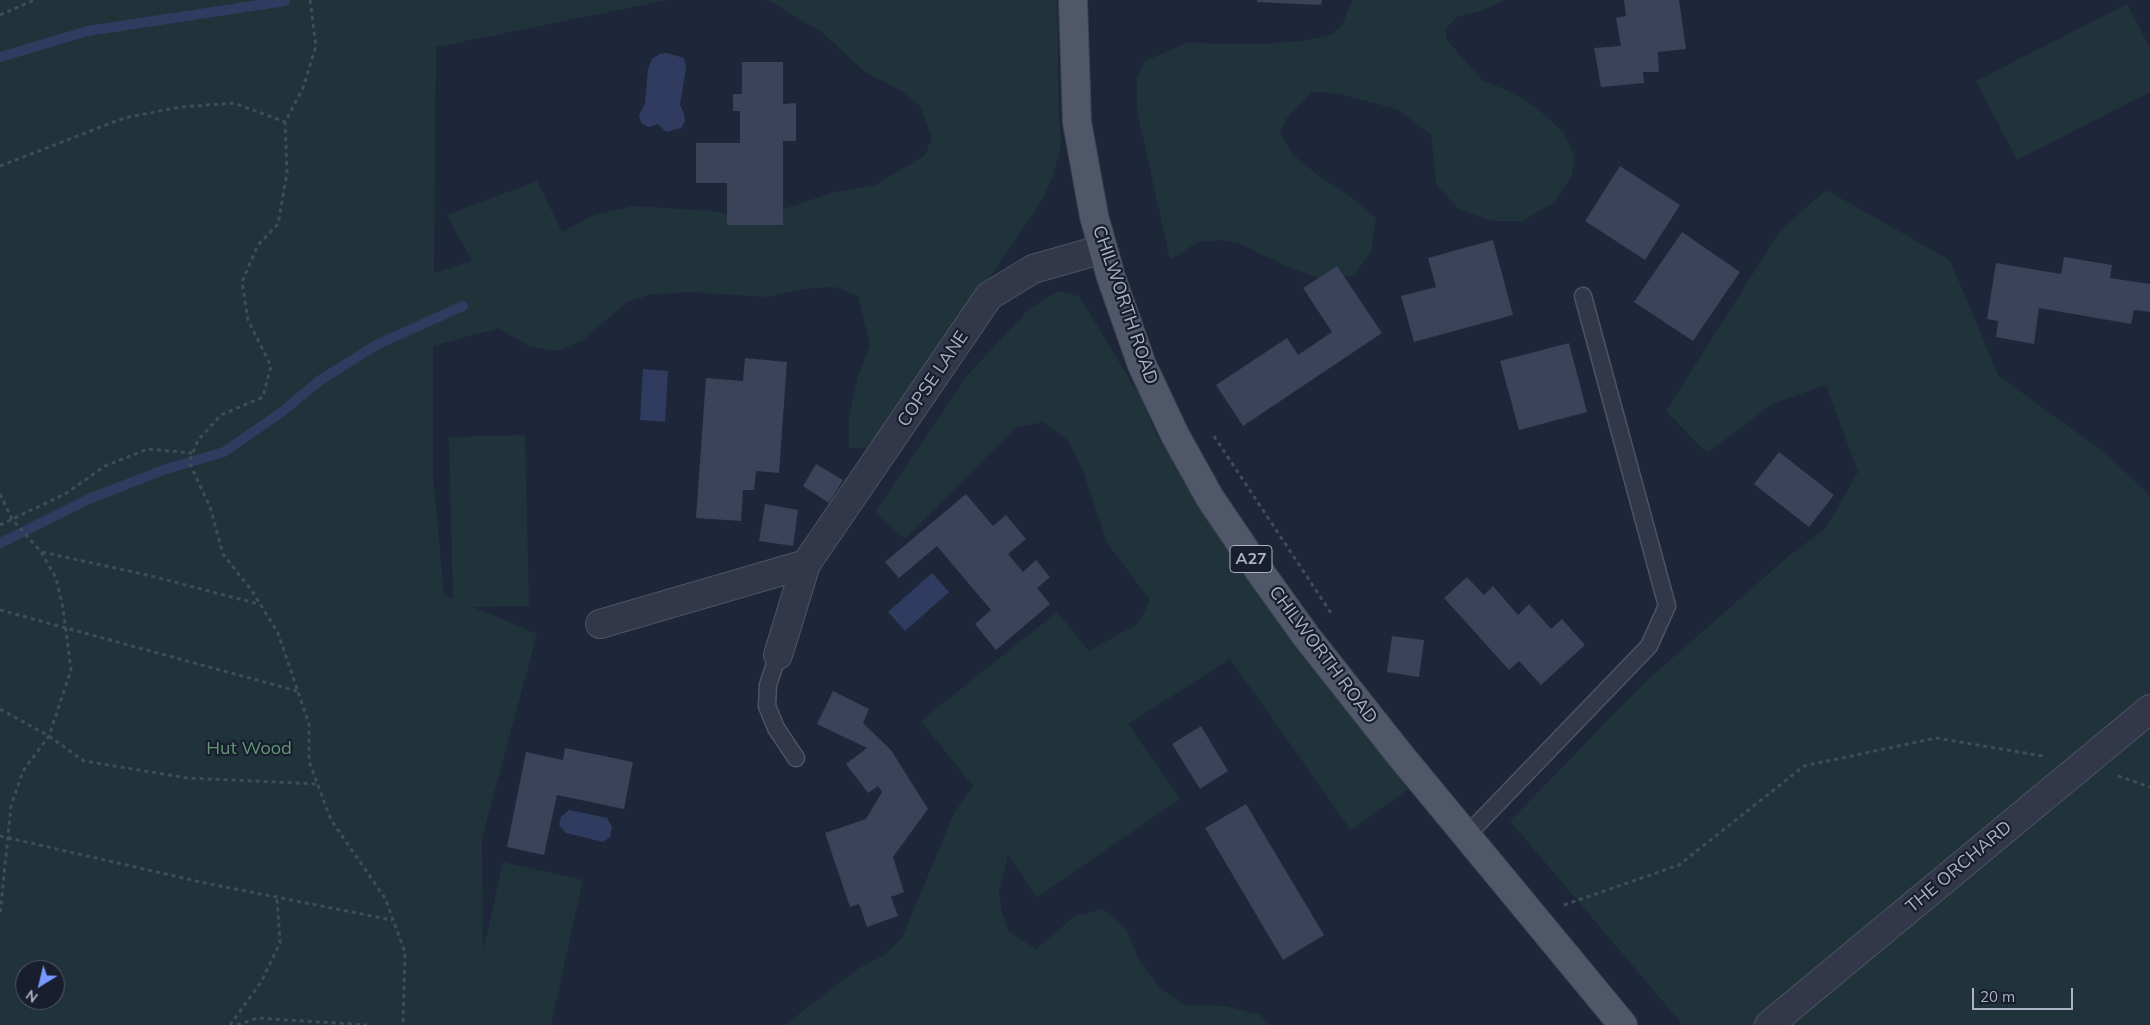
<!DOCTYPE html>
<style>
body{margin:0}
#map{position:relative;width:2150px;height:1025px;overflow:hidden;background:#1e2639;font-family:Mulish,sans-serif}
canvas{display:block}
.north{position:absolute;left:15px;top:960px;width:50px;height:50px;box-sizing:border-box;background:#181e2d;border:1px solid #53596a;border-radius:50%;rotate:216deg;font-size:14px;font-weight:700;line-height:20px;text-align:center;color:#acb2c6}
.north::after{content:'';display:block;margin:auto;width:18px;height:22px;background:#7899ff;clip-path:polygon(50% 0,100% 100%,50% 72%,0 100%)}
.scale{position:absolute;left:1972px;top:988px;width:101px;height:22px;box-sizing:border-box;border:2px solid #acb2c6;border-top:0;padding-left:6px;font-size:15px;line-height:18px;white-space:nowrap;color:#acb2c6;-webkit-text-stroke:4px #181e2d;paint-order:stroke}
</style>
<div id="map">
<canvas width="2150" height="1025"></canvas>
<div class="north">N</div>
<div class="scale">20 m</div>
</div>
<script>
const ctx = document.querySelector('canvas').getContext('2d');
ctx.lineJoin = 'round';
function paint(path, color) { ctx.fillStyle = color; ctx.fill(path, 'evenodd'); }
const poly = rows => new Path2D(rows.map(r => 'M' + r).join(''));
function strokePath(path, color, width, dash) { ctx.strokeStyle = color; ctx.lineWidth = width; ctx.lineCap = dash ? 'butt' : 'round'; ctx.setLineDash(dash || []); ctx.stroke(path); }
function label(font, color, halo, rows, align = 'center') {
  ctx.font = font + ' Mulish,sans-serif'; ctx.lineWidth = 4.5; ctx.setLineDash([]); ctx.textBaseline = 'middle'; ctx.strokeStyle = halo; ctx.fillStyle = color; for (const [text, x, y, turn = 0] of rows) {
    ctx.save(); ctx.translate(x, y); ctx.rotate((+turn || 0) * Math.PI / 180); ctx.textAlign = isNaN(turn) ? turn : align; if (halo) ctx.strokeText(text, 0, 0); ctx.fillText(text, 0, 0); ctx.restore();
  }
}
const green = poly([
 [0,0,668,0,436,47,434,273,472,261,447,215,537,181,562,232,592,216,633,206,715,211,748,221,831,193,876,185,925,155,932,138,921,107,902,91,865,72,822,32,771,2,763,0,1057,0,1059,116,1061,143,1054,174,1042,200,974,301,868,448,849,448,849,415,858,377,870,345,858,296,835,287,802,289,768,297,689,292,653,294,627,302,583,340,556,351,530,347,499,328,433,346,433,475,444,595,453,598,449,437,525,435,529,606,473,607,537,634,482,838,483,951,503,862,583,880,551,1025,0,1025],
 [25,970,55,970,55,1000,25,1000],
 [1352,0,1504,0,1484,10,1457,17,1446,28,1446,39,1483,81,1509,91,1538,109,1564,133,1575,157,1571,177,1554,202,1523,221,1492,221,1460,210,1437,186,1431,135,1397,109,1335,93,1312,92,1286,119,1280,132,1292,154,1319,176,1347,194,1376,218,1371,252,1354,275,1324,280,1291,268,1240,244,1223,240,1198,242,1170,260,1137,109,1137,77,1145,61,1187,43,1265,44,1303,41,1331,35,1342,25],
 [2127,4,2150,48,2150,92,2017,160,1976,81],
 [1826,190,1950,260,1998,375,2110,457,2150,496,2150,1025,1683,1025,1510,821,1646,681,1791,554,1825,529,1858,472,1826,385,1772,404,1707,453,1666,411,1780,231],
 [1057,291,1079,296,1140,396,1156,434,1238,561,1411,787,1351,830,1230,659,1128,724,1180,799,1037,897,1008,855,999,890,1001,908,1008,931,1036,949,1075,916,1103,909,1126,928,1140,962,1160,988,1184,1005,1226,1006,1260,1015,1270,1025,785,1025,859,968,883,956,902,938,954,813,973,786,921,721,1057,612,1089,651,1139,623,1150,600,1107,543,1083,470,1067,439,1043,422,1015,428,905,539,875,512,966,377,1028,310]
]);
const water = poly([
 [667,53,684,58,686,67,680,105,684,113,685,121,681,128,666,132,658,124,648,127,641,123,639,115,645,104,648,69,652,59,659,54],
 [643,369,668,371,665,422,640,420],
 [932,573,949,592,905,631,888,612],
 [569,810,607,818,612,827,610,837,603,842,566,833,559,825,561,817]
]);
const stream = poly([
 [0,57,88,31,285,1],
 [0,543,89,499,166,469,224,452,283,411,319,381,376,345,463,306]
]);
const building = poly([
 [1257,0,1322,0,1321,5,1257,2],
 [1624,0,1679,0,1686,49,1658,52,1659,72,1643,72,1644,83,1601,87,1594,48,1621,46,1616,18,1626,16],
 [742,62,783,62,783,104,796,103,796,141,783,141,783,225,727,225,727,183,696,183,696,143,740,143,740,111,733,111,733,94,742,94],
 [1620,166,1680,205,1645,260,1585,221],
 [1682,232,1740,272,1693,341,1634,302],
 [1493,240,1513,315,1414,342,1401,296,1436,287,1428,258],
 [2064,257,2112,265,2110,278,2150,284,2150,312,2134,310,2131,324,2039,308,2034,344,1996,337,1998,321,1987,319,1996,263,2061,274],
 [1337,266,1382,333,1243,426,1216,385,1287,338,1298,355,1332,332,1303,288],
 [1569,343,1587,412,1519,430,1500,361],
 [745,358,787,362,779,473,756,471,754,490,743,490,741,521,696,518,706,378,743,381],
 [1779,452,1834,495,1809,527,1754,484],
 [816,464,843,480,829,503,803,486],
 [966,494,993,526,1006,515,1026,539,1008,554,1023,572,1036,560,1050,577,1037,588,1050,604,996,650,975,624,991,610,937,546,899,578,885,562],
 [765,504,798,510,793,546,759,541],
 [1467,577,1484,595,1493,586,1518,615,1529,604,1551,629,1562,619,1585,645,1541,685,1519,661,1509,670,1444,598],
 [1392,636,1424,640,1419,677,1387,672],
 [833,691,869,709,863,723,891,750,928,809,893,857,904,892,891,897,898,916,867,927,859,904,850,907,825,833,866,819,882,792,878,786,868,793,846,764,867,748,817,724],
 [1201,726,1228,771,1200,789,1172,744],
 [565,748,633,762,624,809,557,795,544,855,507,847,526,752,563,760],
 [1246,804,1324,935,1283,960,1205,828]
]);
const path = poly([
 [310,0,316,46,303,88,285,122,287,173,278,224,258,245,242,282,248,320,271,366,263,397,221,415,198,440,189,462,210,507,223,554,252,591,278,633,309,724,309,761,331,820,385,898,405,952,403,1025],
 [0,15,34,0],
 [0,166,124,118,181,107,234,103,285,122],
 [1214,436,1331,613],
 [0,494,12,519,41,552,56,578,63,608,71,670,49,736,23,771,11,806,0,915],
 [0,525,65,494,105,466,148,449,192,453],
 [42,552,147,575,259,604],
 [0,610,297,691],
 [0,709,49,736,84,761,187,778,318,784],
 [2118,776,2150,787],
 [0,836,205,883,392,920],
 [1564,905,1679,865,1804,766,1936,738,2043,756],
 [230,1025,261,982,280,943,277,898],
 [237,1025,258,1018,367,1025]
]);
const service = poly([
 [778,655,768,685,767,706,776,728,796,758],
 [1466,836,1649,646,1667,606,1583,296]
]);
const minor = poly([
 [600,624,806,564],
 [778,655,806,564,989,296,1033,269,1103,249],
 [1769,1025,2150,709]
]);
const primary = poly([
 [1073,0,1077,122,1094,216,1111,277,1142,365,1175,435,1210,498,1258,569,1306,636,1400,755,1623,1025]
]);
const shields = [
 [1251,559,42]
];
const shieldNames = [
 ["A27",1251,559]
];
const streetNames = [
 ["CHILWORTH ROAD",1125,305,71],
 ["COPSE LANE",933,379,-56],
 ["CHILWORTH ROAD",1323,655,53],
 ["THE ORCHARD",1959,867,-40]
];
const parkNames = [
 ["Hut Wood",249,749]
];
paint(green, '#20333a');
paint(water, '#2f3c5f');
strokePath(stream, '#2f3c5f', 10);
paint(building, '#3a4359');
strokePath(service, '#4d5364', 19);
strokePath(minor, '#4d5364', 30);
strokePath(primary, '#3c4253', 30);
strokePath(path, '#3b4f54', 3, [4, 4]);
strokePath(service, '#323849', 16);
strokePath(minor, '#323849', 28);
strokePath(primary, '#505769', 28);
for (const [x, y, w] of shields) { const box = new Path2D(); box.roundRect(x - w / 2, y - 13.5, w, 27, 4); ctx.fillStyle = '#181e2d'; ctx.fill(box); strokePath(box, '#acb2c6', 1); }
label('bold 16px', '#acb2c6', null, shieldNames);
label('18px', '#acb2c6', '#181e2d', streetNames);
label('18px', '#629876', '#181e2d', parkNames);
</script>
